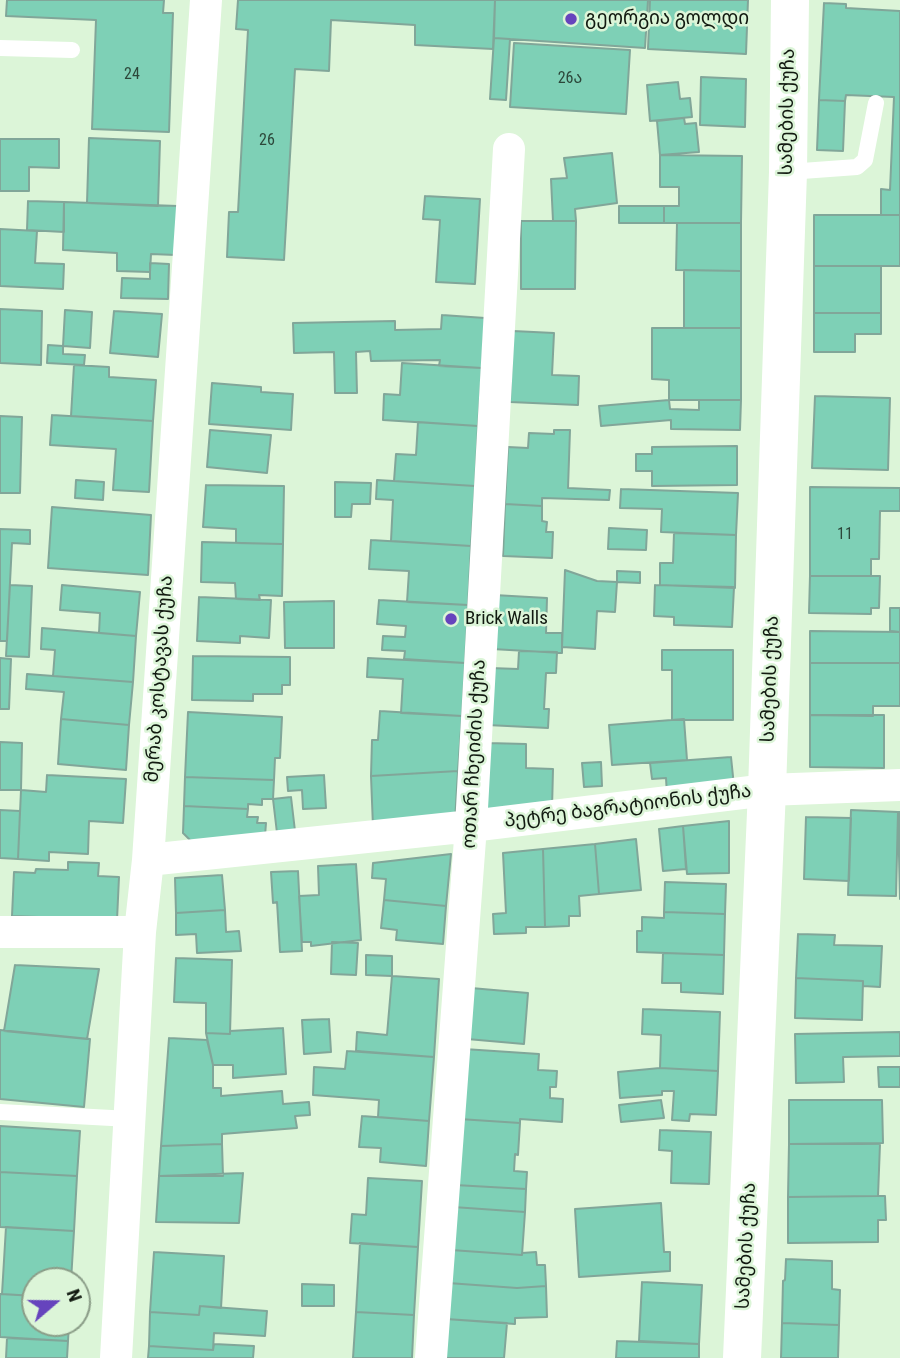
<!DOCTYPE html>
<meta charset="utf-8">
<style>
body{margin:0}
#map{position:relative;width:900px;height:1358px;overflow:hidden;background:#dcf5d8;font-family:"Roboto Condensed",sans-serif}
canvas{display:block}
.north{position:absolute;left:21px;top:1267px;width:70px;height:70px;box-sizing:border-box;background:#dcf5d8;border:2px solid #8b9d88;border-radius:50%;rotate:70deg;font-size:19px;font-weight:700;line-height:28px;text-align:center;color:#111910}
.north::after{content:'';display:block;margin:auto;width:24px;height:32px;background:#6644bd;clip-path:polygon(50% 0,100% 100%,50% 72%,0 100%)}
</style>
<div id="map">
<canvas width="900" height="1358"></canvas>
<div class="north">N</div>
</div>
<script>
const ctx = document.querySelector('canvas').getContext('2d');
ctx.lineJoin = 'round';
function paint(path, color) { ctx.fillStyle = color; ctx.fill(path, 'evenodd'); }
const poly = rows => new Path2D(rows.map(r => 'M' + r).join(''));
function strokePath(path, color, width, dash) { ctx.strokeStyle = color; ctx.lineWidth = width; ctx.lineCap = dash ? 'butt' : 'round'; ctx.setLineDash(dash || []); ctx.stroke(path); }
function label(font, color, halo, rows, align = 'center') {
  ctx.font = font + ' "Roboto Condensed","Noto Sans Georgian",sans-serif'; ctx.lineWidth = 5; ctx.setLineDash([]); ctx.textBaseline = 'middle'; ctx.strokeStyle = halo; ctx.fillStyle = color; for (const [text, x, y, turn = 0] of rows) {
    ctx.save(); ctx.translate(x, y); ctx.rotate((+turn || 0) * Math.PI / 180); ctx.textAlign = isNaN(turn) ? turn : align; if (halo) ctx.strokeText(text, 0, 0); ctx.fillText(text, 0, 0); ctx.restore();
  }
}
const building = poly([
 [7,0,164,0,163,13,173,13,169,132,92,129,96,20,6,16,7,0],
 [238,0,495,0,493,49,415,45,415,25,331,20,329,71,295,69,284,260,227,257,229,212,238,212,248,30,236,29,238,0],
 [495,0,648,0,645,48,494,38,495,0],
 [650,0,748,0,746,54,648,49,650,0],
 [824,3,846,4,846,8,900,11,900,215,881,215,881,189,890,190,894,97,846,95,845,101,819,100,824,3],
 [494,38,510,39,506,100,490,99,494,38],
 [514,43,630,50,626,114,510,107,514,43],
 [701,77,746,79,745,127,700,125,701,77],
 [678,82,680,99,690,98,692,117,650,121,647,85,678,82],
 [819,100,845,101,843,151,817,150,819,100],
 [684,118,685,124,696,123,699,152,660,155,657,121,684,118],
 [89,138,160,141,158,206,87,203,89,138],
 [0,139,59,139,59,168,29,167,29,191,0,191,0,139],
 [612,153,617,203,575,209,576,221,553,221,551,179,567,178,564,158,612,153],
 [660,155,742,156,741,223,664,223,664,206,679,206,679,187,660,187,660,155],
 [425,196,480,199,475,284,436,282,440,220,423,219,425,196],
 [28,201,64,202,64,232,27,230,28,201],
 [64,202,178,206,176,255,151,254,150,272,117,271,117,253,63,250,64,202],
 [619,206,664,206,664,223,619,223,619,206],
 [814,215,900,215,900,266,814,266,814,215],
 [521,221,576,221,575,289,521,289,521,221],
 [677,223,741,223,741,271,676,270,677,223],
 [0,229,37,231,35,263,64,264,63,289,0,286,0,229],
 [150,263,169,264,168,299,121,298,122,278,150,279,150,263],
 [814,266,881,266,881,313,814,313,814,266],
 [684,270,741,271,741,328,684,328,684,270],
 [0,309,42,311,41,365,0,363,0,309],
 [65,310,92,312,90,348,63,346,65,310],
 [114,311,162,314,158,357,110,353,114,311],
 [814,313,881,313,881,334,855,334,855,352,814,352,814,313],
 [442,315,485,318,482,368,439,366,440,360,371,361,370,351,356,352,357,393,335,393,334,352,294,353,293,323,395,321,395,330,441,329,442,315],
 [652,328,741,328,741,400,669,400,669,380,652,379,652,328],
 [513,331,554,333,552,375,579,376,578,405,510,402,513,331],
 [48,345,63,346,63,354,85,355,84,365,47,363,48,345],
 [402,363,482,368,478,426,383,420,384,394,400,395,402,363],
 [74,365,109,367,109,377,156,380,153,421,71,416,74,365],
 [212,383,261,387,261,392,293,394,291,430,209,424,212,383],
 [815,396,890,398,888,470,812,468,815,396],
 [669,400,670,409,699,410,699,400,741,400,740,430,671,429,671,420,601,426,599,406,669,400],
 [52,415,153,421,149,492,113,490,116,449,50,445,52,415],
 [0,416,22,417,20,493,0,493,0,416],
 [418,422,478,426,475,486,394,481,396,454,416,455,418,422],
 [210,430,271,435,267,473,207,467,210,430],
 [554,430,570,430,568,488,610,490,609,500,542,498,542,506,505,504,508,447,528,448,529,433,554,434,554,430],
 [737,446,737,485,652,486,652,471,636,471,636,454,652,454,652,447,737,446],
 [76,480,104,482,103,500,75,498,76,480],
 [377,480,475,486,471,546,391,541,393,500,376,499,377,480],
 [335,482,371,483,370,504,352,504,351,517,335,517,335,482],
 [206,485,284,486,283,544,236,543,236,529,203,527,206,485],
 [810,487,900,488,900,511,880,511,879,559,871,559,871,576,810,576,810,487],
 [621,489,738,493,736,535,661,532,662,509,620,508,621,489],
 [505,504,542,506,542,521,547,522,546,532,553,532,552,558,503,556,505,504],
 [52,507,151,515,148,575,48,568,52,507],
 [609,528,647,530,646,550,608,549,609,528],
 [0,529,30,530,30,544,12,543,7,641,0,641,0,529],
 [674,533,736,535,735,588,660,585,660,563,673,563,674,533],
 [371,540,471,546,468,605,407,602,409,571,369,569,371,540],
 [202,542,283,544,282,596,259,595,260,600,236,599,235,583,201,582,202,542],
 [565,570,597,581,617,582,615,612,597,611,595,649,562,647,565,570],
 [617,571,640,572,640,583,617,582,617,571],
 [810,576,880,576,879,608,871,608,871,614,809,613,810,576],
 [10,585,32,586,29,657,6,656,10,585],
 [62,585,140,592,136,636,99,633,100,613,60,610,62,585],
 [655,585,734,587,732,627,674,625,674,617,654,616,655,585],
 [494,595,547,598,546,633,562,633,562,653,492,649,494,595],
 [199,597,271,600,269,638,240,636,240,643,197,641,199,597],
 [379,600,468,605,465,663,404,659,405,651,382,650,383,636,405,637,406,626,377,624,379,600],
 [334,601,334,648,285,648,284,602,334,601],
 [890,608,900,608,900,632,890,631,890,608],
 [42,628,136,636,133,682,53,676,55,650,41,649,42,628],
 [810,631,900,632,900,663,810,663,810,631],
 [662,650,733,650,733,720,672,720,672,670,662,670,662,650],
 [519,651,557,652,556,673,546,673,544,709,549,709,548,728,487,725,490,668,518,669,519,651],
 [193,656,290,657,290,685,282,685,282,694,253,694,253,701,192,700,193,656],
 [0,658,11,659,9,709,0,709,0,658],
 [368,658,465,663,462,716,401,713,403,679,367,677,368,658],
 [810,663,900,663,900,706,873,706,873,716,810,715,810,663],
 [27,674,133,682,129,725,61,719,64,692,26,689,27,674],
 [380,711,462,716,458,771,371,776,372,740,378,740,380,711],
 [188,712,282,717,280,758,275,758,274,780,185,777,188,712],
 [810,715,884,715,884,768,810,767,810,715],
 [61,719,129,725,126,770,58,764,61,719],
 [684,719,687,760,612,765,609,725,684,719],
 [0,742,22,743,21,790,0,790,0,742],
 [487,743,526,744,526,768,553,769,552,809,485,813,487,743],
 [731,757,734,786,667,795,666,778,652,779,650,763,731,757],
 [601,762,602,786,584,787,582,763,601,762],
 [458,771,455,821,373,827,371,776,458,771],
 [47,775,126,779,123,823,89,821,88,854,49,852,49,861,18,859,21,790,46,792,47,775],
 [324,775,326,808,303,809,302,790,288,791,287,777,324,775],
 [185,777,274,780,273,799,262,799,262,805,248,804,248,809,184,806,185,777],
 [291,797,295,831,277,833,273,799,291,797],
 [184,806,248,809,247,817,258,817,257,823,266,823,265,836,191,841,183,833,184,806],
 [0,810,20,811,18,859,0,858,0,810],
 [851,810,898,812,896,896,848,895,851,810],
 [898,812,900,812,900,899,898,812],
 [806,817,851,818,849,881,804,879,806,817],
 [729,821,729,873,687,874,683,826,729,821],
 [683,826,686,869,663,871,659,829,683,826],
 [636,839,641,890,599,894,595,844,636,839],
 [595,844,599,894,579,896,580,916,569,916,569,926,545,927,543,849,595,844],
 [543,849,545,927,526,927,526,933,494,934,493,914,506,913,503,853,543,849],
 [451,854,446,906,384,900,386,879,372,878,373,863,451,854],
 [68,862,99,863,98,876,119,877,117,920,12,916,14,872,35,873,36,869,68,870,68,862],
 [356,864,361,940,311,946,311,942,302,942,299,896,319,895,318,866,356,864],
 [298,871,302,951,280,952,277,902,273,903,271,872,298,871],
 [222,875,225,910,176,913,175,878,222,875],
 [665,882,726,884,725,914,664,912,665,882],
 [384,900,446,906,443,944,396,940,397,930,381,928,384,900],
 [225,910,226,932,239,931,241,951,197,953,196,934,176,935,176,913,225,910],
 [664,912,725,914,724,955,637,952,637,931,642,931,642,917,664,918,664,912],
 [798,934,835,935,834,945,882,946,880,987,863,986,863,981,796,978,798,934],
 [332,942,358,943,356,975,331,974,332,942],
 [663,953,724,955,723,994,681,992,681,983,662,983,663,953],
 [366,955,392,956,392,976,366,975,366,955],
 [176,958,232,960,230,1034,206,1033,206,1003,174,1002,176,958],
 [15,965,99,969,87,1039,4,1031,15,965],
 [392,976,439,979,434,1057,356,1051,357,1032,387,1035,392,976],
 [796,978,863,981,862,1020,795,1018,796,978],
 [471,988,528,993,524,1044,467,1039,471,988],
 [643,1009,720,1012,718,1071,660,1068,661,1035,642,1034,643,1009],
 [329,1019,331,1052,304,1054,302,1020,329,1019],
 [283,1028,286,1074,233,1078,233,1065,213,1065,206,1033,230,1034,230,1031,283,1028],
 [0,1030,90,1039,84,1107,0,1099,0,1030],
 [900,1032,900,1056,843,1057,844,1082,796,1083,795,1034,900,1032],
 [169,1038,207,1040,213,1065,213,1088,221,1088,221,1096,282,1091,283,1104,309,1102,310,1115,295,1116,297,1128,222,1134,222,1144,161,1146,169,1038],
 [464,1049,539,1054,538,1070,557,1071,556,1087,550,1087,550,1098,563,1099,562,1122,520,1119,520,1123,459,1119,464,1049],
 [347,1051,434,1057,429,1121,378,1117,379,1100,313,1095,314,1067,345,1069,347,1051],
 [878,1067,900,1067,900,1087,879,1087,878,1067],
 [660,1068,718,1071,716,1115,690,1114,689,1121,672,1120,674,1091,662,1091,662,1095,620,1098,618,1072,660,1068],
 [661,1100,664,1118,621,1122,619,1105,661,1100],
 [789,1100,882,1100,883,1143,789,1144,789,1100],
 [362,1116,429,1121,426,1166,380,1162,381,1148,359,1147,362,1116],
 [459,1119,520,1123,518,1155,515,1154,514,1171,527,1172,526,1189,455,1185,459,1119],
 [0,1126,80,1131,77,1176,0,1172,0,1126],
 [660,1130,711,1132,709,1184,671,1183,672,1151,659,1150,660,1130],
 [222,1144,223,1176,159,1176,161,1146,222,1144],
 [789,1144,880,1144,878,1196,788,1197,789,1144],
 [0,1172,77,1176,74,1231,0,1227,0,1172],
 [243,1173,239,1223,156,1222,159,1176,243,1173],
 [368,1178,422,1181,418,1247,350,1243,352,1214,366,1215,368,1178],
 [455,1185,526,1189,525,1212,453,1207,455,1185],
 [878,1196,885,1196,886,1220,878,1220,878,1242,788,1243,788,1197,878,1196],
 [661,1203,664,1252,670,1252,670,1271,579,1277,575,1209,661,1203],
 [453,1207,525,1212,522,1255,451,1250,453,1207],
 [6,1227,74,1231,71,1281,35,1281,35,1296,2,1294,6,1227],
 [360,1243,418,1247,414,1315,356,1312,360,1243],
 [451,1250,522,1255,522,1253,536,1252,537,1265,545,1265,546,1286,517,1288,448,1283,451,1250],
 [154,1252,224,1256,221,1308,200,1306,199,1315,150,1312,154,1252],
 [786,1259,832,1261,832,1289,840,1290,839,1325,782,1323,783,1281,785,1280,786,1259],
 [642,1282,702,1285,699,1344,639,1341,642,1282],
 [448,1283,517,1288,546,1286,547,1317,515,1318,515,1324,446,1319,448,1283],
 [302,1284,334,1285,334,1306,302,1306,302,1284],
 [0,1294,35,1296,35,1323,69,1323,68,1341,0,1337,0,1294],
 [200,1306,267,1311,265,1336,214,1333,213,1350,149,1346,150,1312,199,1315,200,1306],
 [356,1312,414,1315,412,1358,353,1358,356,1312],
 [446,1319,507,1323,504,1358,444,1358,446,1319],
 [782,1323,839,1325,838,1358,781,1358,782,1323],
 [7,1338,68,1341,67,1358,6,1358,7,1338],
 [617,1341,699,1344,699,1358,616,1358,617,1341],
 [214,1344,254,1346,253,1358,148,1358,149,1346,213,1350,214,1344]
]);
const service = poly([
 [0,48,72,50],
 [788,172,857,167,865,160,876,103],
 [0,1112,130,1119]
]);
const minor = poly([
 [148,860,471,826,767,790,900,785],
 [0,932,140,932],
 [116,1358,140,932,148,860,206,0],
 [431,1358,471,826,509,149]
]);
const tertiary = poly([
 [742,1358,767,790,788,172,790,0]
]);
const markers = [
 [571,19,7,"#6644bd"],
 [451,619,7,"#6644bd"]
];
const numberNames = [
 ["24",132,75],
 ["26ა",570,79],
 ["26",267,141],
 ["11",845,535]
];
const poiNames = [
 ["გეორგია გოლდი",585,19],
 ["Brick Walls",465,619]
];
const streetNames = [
 ["სამების ქუჩა",788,112,-89],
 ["მერაბ კოსტავას ქუჩა",160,679,-86],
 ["სამების ქუჩა",771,679,-88],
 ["ოთარ ჩხეიძის ქუჩა",475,754,-87],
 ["პეტრე ბაგრატიონის ქუჩა",628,807,-7],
 ["სამების ქუჩა",747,1246,-87]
];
paint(building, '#7ed0b6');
strokePath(building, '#81a699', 2);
strokePath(service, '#fff', 16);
strokePath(minor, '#fff', 32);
strokePath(tertiary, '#fff', 38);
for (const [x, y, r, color] of markers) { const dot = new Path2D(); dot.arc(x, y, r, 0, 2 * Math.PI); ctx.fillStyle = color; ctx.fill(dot); strokePath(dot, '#dcf5d8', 2.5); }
label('16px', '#2c473a', null, numberNames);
label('19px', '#111910', '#dcf5d8', poiNames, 'left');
label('19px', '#111910', '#dcf5d8', streetNames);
</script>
